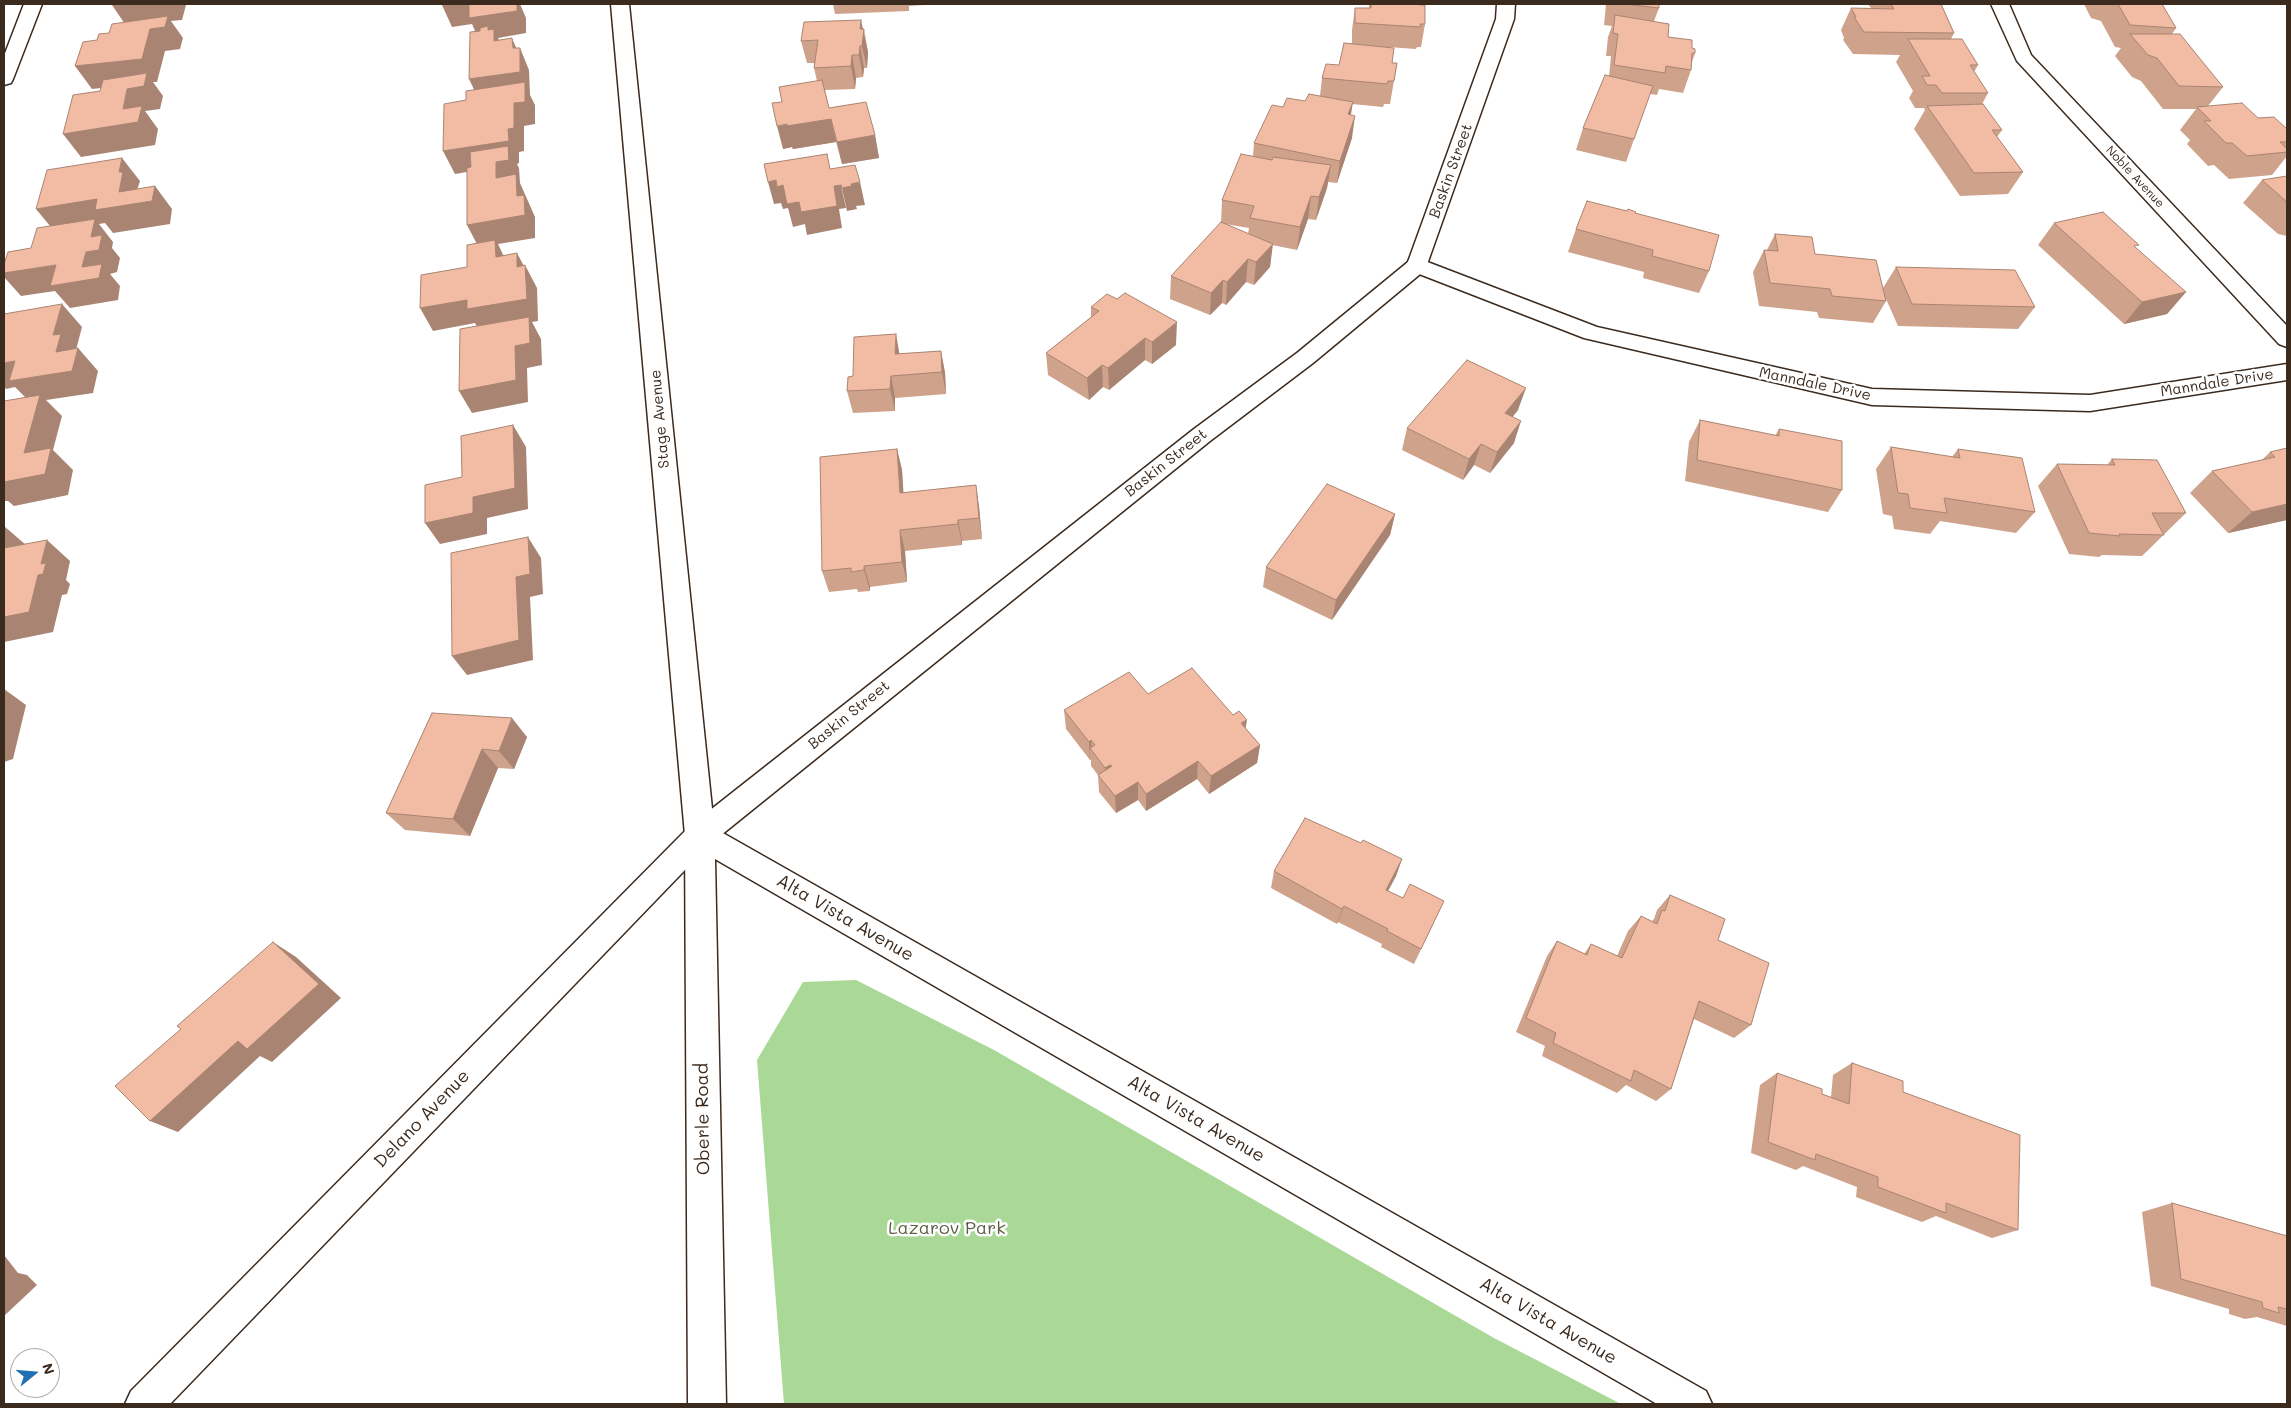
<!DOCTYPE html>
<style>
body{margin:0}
#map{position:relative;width:2291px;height:1408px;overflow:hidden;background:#fff;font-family:Mali,sans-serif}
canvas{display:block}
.frame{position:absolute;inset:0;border:5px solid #3b2a1e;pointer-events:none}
.north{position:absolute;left:10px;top:1348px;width:50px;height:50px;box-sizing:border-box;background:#fff;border:1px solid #b1aaa5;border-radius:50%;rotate:73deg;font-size:14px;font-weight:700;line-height:20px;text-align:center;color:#3b2a1e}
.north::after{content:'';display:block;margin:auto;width:18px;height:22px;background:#1f6fb2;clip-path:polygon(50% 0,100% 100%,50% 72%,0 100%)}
</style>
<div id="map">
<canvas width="2291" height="1408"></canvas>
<div class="frame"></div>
<div class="north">N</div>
</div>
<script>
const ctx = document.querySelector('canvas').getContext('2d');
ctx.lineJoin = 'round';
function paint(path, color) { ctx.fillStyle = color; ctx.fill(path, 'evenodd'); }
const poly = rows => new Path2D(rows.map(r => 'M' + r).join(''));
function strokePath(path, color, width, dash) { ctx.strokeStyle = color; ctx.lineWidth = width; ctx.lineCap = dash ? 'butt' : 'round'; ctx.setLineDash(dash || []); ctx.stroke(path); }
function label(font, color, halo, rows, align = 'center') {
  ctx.font = font + ' Mali,sans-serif'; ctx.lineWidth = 5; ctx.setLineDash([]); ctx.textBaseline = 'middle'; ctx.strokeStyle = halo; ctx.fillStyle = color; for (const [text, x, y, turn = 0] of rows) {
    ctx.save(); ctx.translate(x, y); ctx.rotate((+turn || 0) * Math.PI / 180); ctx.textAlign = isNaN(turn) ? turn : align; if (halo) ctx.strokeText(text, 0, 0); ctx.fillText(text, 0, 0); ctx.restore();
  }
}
const green = poly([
 [856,980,994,1050,1494,1338,1621,1404,784,1404,757,1060,803,982]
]);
const street = poly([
 [24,4,42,4,13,79,11,83,4,85,4,56,24,4],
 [611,4,629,4,714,828,1706,1391,1712,1404,1657,1404,715,859,726,1404,688,1404,685,835,611,4],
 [1991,4,2009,4,2031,55,2287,326,2287,347,2279,344,2017,61,1991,4],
 [1417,258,1597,327,1872,389,2090,395,2287,364,2287,380,2090,411,1872,405,1584,338,1409,270,1406,265,1409,260,1417,258]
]);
const secondary = poly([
 [1497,4,1515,4,1514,19,1425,270,1313,363,1210,441,710,844,170,1404,125,1404,131,1391,690,826,1194,429,1297,353,1408,262,1496,19,1497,4]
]);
const wall = poly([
 [833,4,940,4,909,6,909,11,835,14],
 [1369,4,1420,4,1425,24,1421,47,1417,47,1416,49,1388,47,1392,63,1397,63,1390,104,1384,104,1383,107,1352,104,1351,115,1352,138,1337,183,1328,182,1327,188,1316,220,1308,219,1297,250,1272,245,1270,267,1254,285,1246,282,1226,305,1222,303,1210,315,1170,299,1171,276,1221,223,1222,200,1253,156,1254,143,1283,107,1305,101,1320,96,1322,78,1339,65,1352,43,1352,30,1355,8,1369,8],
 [1225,224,1249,228,1248,234],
 [1606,4,1659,4,1659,8,1654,21,1668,37,1692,48,1695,53,1692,62,1691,70,1683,93,1659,89,1657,95,1650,94,1626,162,1576,150,1583,128,1609,76,1611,56,1606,56,1608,37,1612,26,1604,25],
 [1868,4,1941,4,1954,33,1951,39,1978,65,1974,72,1988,93,1982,104,2002,130,1997,137,2023,172,2008,194,1960,196,1914,129,1925,110,1924,108,1915,108,1909,98,1913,91,1896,62,1900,55,1853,54,1843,40,1844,38,1841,30,1851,8,1871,8],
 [2084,4,2162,4,2176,28,2172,34,2223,87,2208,106,2258,118,2287,129,2287,156,2272,175,2229,179,2214,165,2208,166,2187,144,2190,140,2180,130,2196,109,2163,109,2141,81,2132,77,2115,56,2121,48,2115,47,2101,21,2091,18],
 [864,29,868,52,867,68,864,68,863,77,856,78,855,89,825,90,829,108,875,135,879,158,842,164,836,142,793,149,792,147,783,149,782,102,817,81,814,68,814,63,807,63,801,41],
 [2287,176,2287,236,2278,234,2243,203,2262,180],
 [1636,213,1709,271,1699,293,1643,278,1644,272,1568,252,1576,229],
 [2054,223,2136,249,2186,292,2167,314,2124,324,2038,245],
 [1775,234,1883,288,1896,267,2035,307,2018,329,1898,326,1886,299,1886,301,1873,323,1819,318,1817,312,1759,306,1753,272,1764,250,1767,250],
 [1091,307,1176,345,1152,364,1145,360,1109,390,1103,387,1089,400,1048,375,1046,353,1091,317],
 [941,351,945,373,946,394,895,398,895,411,853,413,847,391,853,376,900,354],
 [1518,410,1512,417,1514,443,1490,473,1474,465,1463,480,1402,450,1407,428],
 [1700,420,1775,436,1779,429,1842,490,1828,512,1685,481,1689,442],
 [1891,447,1952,457,1958,449,2035,512,2016,533,1940,521,1930,534,1894,529,1892,516,1883,514,1876,469],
 [2287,448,2287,520,2228,533,2190,493,2212,471,2262,460,2270,452],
 [897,449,902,470,903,493,979,506,982,539,962,541,962,545,905,551,907,582,870,587,870,591,858,592,857,589,829,592,822,571],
 [2112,459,2186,513,2142,556,2102,555,2099,557,2069,554,2038,486,2057,464,2107,465],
 [1395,514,1390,535,1332,620,1263,587,1266,567],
 [1148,694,1246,729,1260,745,1257,763,1209,794,1197,779,1146,811,1138,800,1116,813,1099,792,1098,775,1091,766,1091,760,1090,760,1066,729,1064,710],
 [432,713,527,737,514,769,498,768,470,836,405,830,386,813],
 [1361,843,1402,859,1396,876,1388,891,1403,898,1444,901,1414,964,1381,947,1382,944,1338,922,1337,924,1271,888,1274,871],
 [1670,895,1718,940,1751,1025,1734,1038,1694,1019,1671,1089,1656,1101,1626,1085,1617,1093,1542,1056,1545,1046,1516,1032,1547,956,1557,941,1584,954,1591,944,1617,956,1628,931,1641,916,1652,921,1654,919,1657,910],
 [1852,1063,1903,1092,2018,1230,1992,1238,1936,1216,1922,1222,1856,1197,1857,1187,1803,1166,1796,1170,1751,1153,1760,1085,1777,1073,1822,1094,1831,1097,1833,1075],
 [2172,1203,2287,1236,2287,1326,2257,1317,2245,1319,2229,1314,2229,1309,2151,1286,2142,1212]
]);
const shadedWall = poly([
 [120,4,192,4,186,5,182,20,171,21,183,38,180,49,165,51,157,82,153,82,163,96,160,109,145,111,158,129,155,145,81,157,63,134,123,109,127,89,145,83,92,89,75,66,127,27,112,5],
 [448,4,520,4,526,18,526,33,498,38,504,52,479,40,472,24,452,27,442,5],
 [861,20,868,52,867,68,862,46,860,29],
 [512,38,520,57,520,48,529,70,530,95,535,105,535,124,524,126,524,151,519,152,519,163,517,164,519,168,520,183,535,217,535,238,498,244,507,263,479,248,467,225,496,178,496,167,455,174,443,151,480,102,469,79,513,48],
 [860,46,864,68,863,77,859,55],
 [852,55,856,78,855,89,851,66],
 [1353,102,1349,125,1348,114],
 [1355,116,1352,138,1337,183,1340,161],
 [831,119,836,142,793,149,792,147,783,149,777,126],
 [875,135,879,158,842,164,837,142],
 [122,158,140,181,137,190,155,186,172,209,170,224,113,233,105,223,99,224,113,242,112,248,120,258,117,272,110,274,120,286,118,300,70,308,55,291,21,296,4,277,4,273,55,232,36,209,119,192,119,172],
 [1331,165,1327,188,1316,220,1319,197],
 [776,180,783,185,834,186,841,185,846,208,839,209,842,228,807,235,805,224,793,227,788,208,783,209,781,203,774,204,768,182],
 [860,182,865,205,856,206,857,209,847,211,842,188,851,184],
 [1311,196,1308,219,1297,250,1300,227],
 [1273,244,1270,267,1254,285,1256,262],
 [517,253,526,270,525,265,537,288,538,321,532,322,541,339,542,365,527,368,528,402,472,413,459,391,480,332,475,323,433,331,420,308,517,267],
 [1248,259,1246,282,1226,305,1227,282],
 [1223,280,1222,303,1210,315,1211,293],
 [2186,292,2167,314,2124,324,2142,302],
 [62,304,82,327,76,350,78,348,98,371,93,393,46,400,62,416,53,450,73,470,68,495,14,506,8,501,4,501,4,482,24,453,31,403,15,387,6,389,4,387,4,363,56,352,53,335],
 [1177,322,1176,345,1152,364,1152,342],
 [896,334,900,357,900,376,895,354],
 [1145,338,1145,360,1109,390,1108,368],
 [941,351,945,373,946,394,942,372],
 [1102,365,1103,387,1089,400,1087,378],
 [891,376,895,398,895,411,890,389],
 [1526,388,1518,410,1498,435,1505,413],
 [1521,421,1514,443,1490,473,1497,452],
 [513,425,526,447,528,509,487,518,487,534,440,544,425,523,473,497],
 [1481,444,1474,465,1463,480,1469,459],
 [897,449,902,470,905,515,900,493],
 [976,485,979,506,982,539,979,518],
 [2287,504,2287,520,2228,533,2252,512],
 [1395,514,1390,535,1332,620,1336,600],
 [958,520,962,541,962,545,958,524],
 [4,526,26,545,4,558],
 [900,530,905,551,907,582,902,562],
 [528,537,541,558,543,594,530,597,533,660,467,675,452,656,516,577],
 [47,540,70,561,66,580,70,584,67,594,62,595,53,632,4,642,4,617,38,575],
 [864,566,870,587,870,591,864,570],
 [4,689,26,705,13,759,4,762],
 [512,718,527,737,514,769,499,751],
 [1247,720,1244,738,1241,723],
 [1091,740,1092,750,1090,748,1090,760,1089,742],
 [1260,745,1257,763,1209,794,1211,776],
 [482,749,498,768,470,836,453,819],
 [1198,761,1197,779,1146,811,1146,794],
 [1110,765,1111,783,1106,784,1105,768],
 [1138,782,1138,800,1116,813,1115,796],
 [1402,859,1396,876,1380,906,1386,890],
 [1344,906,1338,922,1337,924,1342,909],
 [273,942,296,957,341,998,272,1062,260,1056,178,1132,150,1121],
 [4,1255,18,1273,27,1275,37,1285,4,1316]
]);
const building = poly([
 [469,4,517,4,517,11,469,18,469,4],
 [1371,4,1420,4,1420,5,1425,5,1425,24,1420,24,1421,27,1355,23,1355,8,1371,8,1371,4],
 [1624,4,1659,4,1659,8,1624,4],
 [1891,4,1941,4,1954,33,1864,32,1854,17,1856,17,1851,8,1894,9,1891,4],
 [2118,4,2162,4,2176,28,2130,25,2118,4],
 [1615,15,1669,24,1668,37,1692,40,1692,48,1695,49,1695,53,1692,53,1691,70,1666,66,1665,73,1614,65,1618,34,1613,33,1615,15],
 [168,16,165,27,150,29,142,59,75,66,83,42,97,40,99,34,109,33,112,24,168,16],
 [861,20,860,29,864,29,862,46,860,46,859,55,852,55,851,66,814,68,818,40,801,41,804,22,861,20],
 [488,26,488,30,494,29,494,41,512,38,513,48,520,48,520,72,469,79,470,32,480,31,480,28,488,26],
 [2130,34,2180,34,2223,87,2179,86,2157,58,2148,55,2130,34],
 [1908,39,1962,39,1978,65,1970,65,1988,93,1942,93,1936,85,1927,85,1922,76,1930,76,1908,39],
 [1344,43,1394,48,1392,63,1397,63,1394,81,1388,81,1387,84,1322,78,1326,64,1339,65,1344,43],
 [147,73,144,86,127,89,123,109,142,106,138,122,63,134,73,95,100,91,103,80,147,73],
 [1605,75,1653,86,1634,139,1583,128,1605,75],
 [822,80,829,108,866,102,875,135,837,142,831,119,787,126,787,124,777,126,772,103,782,102,779,87,822,80],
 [525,82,525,102,514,103,514,128,508,129,509,141,443,151,444,104,466,100,466,91,525,82],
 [1309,94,1353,102,1348,114,1355,116,1340,161,1254,143,1272,105,1283,107,1287,98,1305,101,1309,94],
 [2242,103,2258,118,2274,117,2287,129,2287,142,2280,142,2287,149,2287,152,2247,156,2232,143,2226,143,2204,121,2211,121,2197,107,2242,103],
 [1983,104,2002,130,1992,130,2023,172,1974,173,1927,106,1983,104],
 [508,146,509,160,496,162,496,178,516,174,517,196,524,195,525,215,467,225,467,168,471,167,470,152,508,146],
 [827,154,830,169,855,165,860,182,851,184,852,186,842,188,841,185,834,186,837,206,801,212,799,202,787,204,783,185,777,187,776,180,768,182,764,164,827,154],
 [1241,154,1272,160,1273,157,1331,165,1319,197,1311,196,1300,227,1250,218,1254,206,1222,200,1241,154],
 [122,158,119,172,123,172,119,192,155,186,152,201,95,210,97,199,36,209,47,170,122,158],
 [2287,176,2287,202,2262,180,2287,176],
 [1587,201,1627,211,1628,209,1636,212,1635,213,1719,235,1709,271,1652,256,1653,250,1576,229,1587,201],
 [2103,212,2139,245,2134,246,2186,292,2142,302,2054,223,2103,212],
 [95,219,91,237,102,235,99,250,86,252,82,267,102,264,99,278,50,286,56,265,4,273,4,264,8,252,31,248,37,228,95,219],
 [1221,222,1273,244,1256,262,1248,259,1227,282,1223,280,1211,293,1171,276,1221,222],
 [1775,234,1812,237,1815,254,1876,260,1886,301,1832,296,1830,289,1770,283,1764,250,1778,251,1775,234],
 [495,240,496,257,517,253,517,267,525,265,527,299,467,309,467,300,420,308,421,275,467,267,467,245,495,240],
 [1896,267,2015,270,2035,307,1912,304,1896,267],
 [1125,293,1177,322,1152,342,1145,338,1108,368,1102,365,1087,378,1046,353,1099,311,1091,307,1107,294,1117,299,1125,293],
 [62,304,53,335,61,334,56,352,78,348,72,371,9,381,15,361,4,363,4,314,62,304],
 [529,317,530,343,515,346,516,380,459,391,460,329,529,317],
 [896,334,895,354,941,351,942,372,891,376,890,389,847,391,848,377,853,376,854,337,896,334],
 [1467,360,1526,388,1505,413,1521,421,1497,452,1481,444,1469,459,1407,428,1467,360],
 [40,395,24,453,51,448,45,474,4,482,4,401,40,395],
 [1700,420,1779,436,1779,429,1842,441,1842,490,1697,460,1700,420],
 [513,425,515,488,473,497,473,513,425,523,425,485,462,477,461,436,513,425],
 [1891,447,1960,458,1958,449,2022,458,2035,512,1944,498,1947,513,1910,508,1908,494,1898,493,1891,447],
 [2287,448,2287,504,2252,512,2212,471,2275,457,2270,452,2287,448],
 [897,449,900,493,976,485,979,518,958,520,958,524,900,530,902,562,864,566,864,570,851,572,851,568,822,571,820,457,897,449],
 [2112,459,2157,460,2186,513,2152,513,2164,535,2119,534,2120,536,2089,533,2057,464,2115,465,2112,459],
 [1327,484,1395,514,1336,600,1266,567,1327,484],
 [528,537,530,574,516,577,519,640,452,656,451,553,528,537],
 [47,540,41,564,46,563,43,574,38,575,29,612,4,617,4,548,47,540],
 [1192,668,1233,715,1239,711,1247,720,1241,723,1260,745,1211,776,1198,761,1146,794,1138,782,1115,796,1098,775,1112,766,1110,765,1105,768,1090,748,1095,745,1091,740,1089,742,1064,710,1129,672,1148,694,1192,668],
 [432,713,512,718,499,751,482,749,453,819,386,813,432,713],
 [1305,818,1361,843,1363,840,1402,859,1386,890,1403,898,1410,884,1444,901,1421,949,1387,931,1388,929,1344,906,1342,909,1274,871,1305,818],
 [1670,895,1725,919,1718,940,1769,963,1751,1025,1699,1001,1671,1089,1634,1070,1631,1081,1553,1043,1556,1033,1526,1018,1557,941,1587,955,1591,944,1622,958,1641,916,1657,924,1662,910,1665,911,1670,895],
 [273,942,319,984,247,1049,238,1041,150,1121,115,1086,181,1029,177,1026,273,942],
 [1852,1063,1903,1081,1903,1092,2020,1135,2018,1230,1946,1203,1946,1213,1878,1187,1878,1177,1816,1154,1815,1160,1768,1142,1777,1073,1822,1089,1822,1094,1849,1104,1852,1063],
 [2172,1203,2287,1236,2287,1309,2278,1307,2279,1313,2263,1308,2262,1302,2181,1279,2172,1203]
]);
const farStreetnames = [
 ["Noble Avenue",2135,177,47]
];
const streetNames = [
 ["Baskin Street",1451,171,-70],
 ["Manndale Drive",2217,383,-9],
 ["Manndale Drive",1815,384,12],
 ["Stage Avenue",660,419,-95],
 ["Baskin Street",1166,463,-38],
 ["Baskin Street",849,715,-39]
];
const nearStreetnames = [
 ["Alta Vista Avenue",845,918,30],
 ["Delano Avenue",422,1119,-46],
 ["Oberle Road",703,1119,-91],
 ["Alta Vista Avenue",1196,1119,30],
 ["Alta Vista Avenue",1548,1321,30]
];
const nearParknames = [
 ["Lazarov Park",947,1228]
];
paint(green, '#a9d897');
strokePath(street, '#3b2a1e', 3);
strokePath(secondary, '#3b2a1e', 3);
paint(street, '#fff');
paint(secondary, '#fff');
paint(wall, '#cfa28c');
paint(shadedWall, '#a98472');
paint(building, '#f1bca3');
strokePath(building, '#a98472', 1);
label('12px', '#3b2a1e', '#fff', farStreetnames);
label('15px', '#3b2a1e', '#fff', streetNames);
label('18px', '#3b2a1e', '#fff', nearStreetnames);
label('18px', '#5c5e42', '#fff', nearParknames);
</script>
